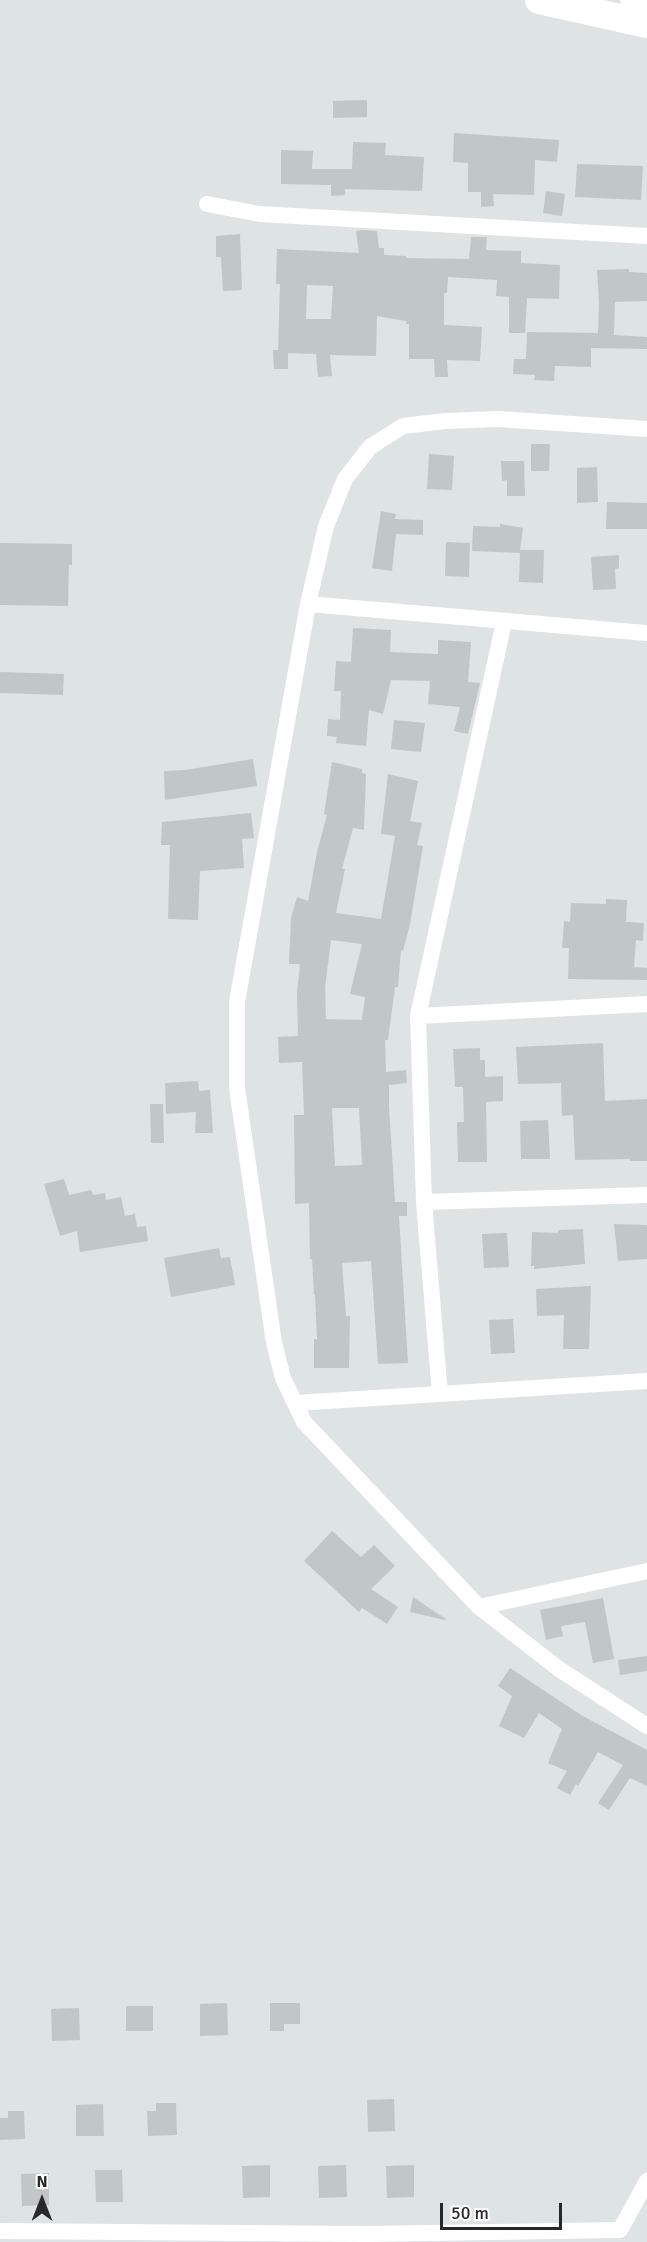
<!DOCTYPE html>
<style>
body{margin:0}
#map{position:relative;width:647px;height:2242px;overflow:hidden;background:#dee3e3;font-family:Signika,sans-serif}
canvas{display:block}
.north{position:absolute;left:12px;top:2170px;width:60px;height:60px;-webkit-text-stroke:4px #fff;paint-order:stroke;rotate:0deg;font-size:16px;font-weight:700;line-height:24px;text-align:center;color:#272929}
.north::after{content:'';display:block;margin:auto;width:21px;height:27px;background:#272929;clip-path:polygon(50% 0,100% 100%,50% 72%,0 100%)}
.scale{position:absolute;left:440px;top:2203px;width:122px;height:27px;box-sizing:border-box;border:3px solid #272929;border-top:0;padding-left:8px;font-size:18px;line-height:21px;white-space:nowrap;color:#272929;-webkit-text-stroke:4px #fff;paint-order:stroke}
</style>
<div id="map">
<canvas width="647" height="2242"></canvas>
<div class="north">N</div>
<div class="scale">50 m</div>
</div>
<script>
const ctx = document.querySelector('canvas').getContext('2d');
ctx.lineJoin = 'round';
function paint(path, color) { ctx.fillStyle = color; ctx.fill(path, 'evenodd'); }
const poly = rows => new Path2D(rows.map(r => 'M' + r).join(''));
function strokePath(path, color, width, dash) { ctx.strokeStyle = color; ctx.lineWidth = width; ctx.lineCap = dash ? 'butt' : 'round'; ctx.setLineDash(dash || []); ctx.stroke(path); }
const building = poly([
 [367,100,367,117,333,118,333,101],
 [454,133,559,140,557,162,535,160,534,195,493,194,494,206,481,207,481,192,468,192,468,163,453,162],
 [353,142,386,143,385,155,424,157,422,191,345,189,345,195,331,196,331,185,281,184,281,150,313,151,312,169,352,169],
 [577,164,643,166,641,200,575,197],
 [546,191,565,194,562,216,543,213],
 [362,230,377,231,379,248,384,248,384,255,406,256,406,258,469,259,471,237,487,237,486,250,521,251,521,263,560,265,559,299,527,298,525,333,509,333,509,297,496,296,497,280,448,277,447,293,444,293,444,325,482,327,480,361,447,360,448,377,435,377,434,359,409,359,409,324,406,324,406,321,377,316,376,356,330,355,332,376,318,377,316,354,288,353,288,369,274,369,273,350,278,350,280,284,276,284,277,249,359,253,356,231],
 [307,285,333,286,331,319,306,319],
 [240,234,242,290,223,291,221,257,216,257,216,236],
 [629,269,629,272,647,273,647,301,615,302,614,335,647,337,647,349,591,348,591,367,555,366,554,381,534,380,535,375,513,374,514,359,526,359,527,332,598,333,599,302,597,270],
 [531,444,550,444,549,471,531,471],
 [429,454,454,456,452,490,427,489],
 [501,461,524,461,525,496,507,496,507,480,502,481],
 [597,467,598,502,577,503,577,468],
 [607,502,647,503,647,529,606,529],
 [381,511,396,514,395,519,423,520,423,535,396,534,392,571,372,568],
 [500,524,523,528,520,550,544,550,543,583,519,582,520,553,472,551,473,526,500,527],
 [446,542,470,543,469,577,445,576],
 [0,543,72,544,72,565,69,565,68,606,0,605],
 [619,555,619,568,615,569,616,589,593,590,591,557],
 [353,628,391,630,390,652,438,654,438,640,471,642,468,682,480,683,468,734,454,731,460,707,428,704,430,681,391,680,383,714,369,710,366,746,336,743,337,737,327,736,328,719,340,720,341,691,334,691,336,661,351,662],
 [0,672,64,674,63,695,0,693],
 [394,720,425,723,421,752,391,749],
 [253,759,257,786,165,800,164,771,185,770],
 [332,762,362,769,362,773,366,774,364,830,353,828,342,869,345,869,336,913,381,919,395,836,381,834,388,774,418,781,410,821,422,823,417,845,423,846,410,924,403,951,401,950,398,987,395,987,388,1040,385,1040,386,1072,406,1070,407,1083,389,1085,389,1106,395,1202,407,1202,407,1216,399,1216,408,1363,378,1364,371,1261,342,1263,346,1316,350,1316,349,1368,314,1368,314,1339,317,1339,315,1295,314,1295,312,1259,310,1259,309,1203,295,1204,294,1115,304,1115,302,1062,279,1063,278,1037,298,1036,297,992,300,964,289,964,291,918,297,897,308,901,317,852,327,815,324,814],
 [331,940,362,944,350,994,365,997,362,1020,326,1019,325,988],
 [332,1108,359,1108,362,1165,335,1166],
 [251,813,254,838,242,839,244,868,200,871,198,920,168,919,170,845,161,845,162,822],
 [606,899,627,900,626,922,644,923,643,941,636,940,634,967,647,968,647,980,568,979,569,948,562,948,564,921,570,922,571,903,606,904],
 [603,1043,605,1101,647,1099,647,1161,630,1161,630,1159,575,1160,573,1115,562,1116,561,1083,518,1084,516,1047],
 [480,1048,480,1060,485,1060,485,1077,503,1076,503,1101,486,1102,487,1162,458,1162,457,1122,464,1122,463,1087,455,1087,453,1049],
 [198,1081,199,1091,210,1090,213,1133,195,1133,196,1112,166,1114,165,1083],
 [150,1104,163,1104,164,1143,151,1143],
 [548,1120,550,1159,521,1159,520,1121],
 [64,1179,69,1195,91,1190,93,1195,105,1193,106,1200,121,1197,125,1216,135,1214,137,1227,146,1226,148,1241,80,1252,77,1231,60,1236,44,1184],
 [614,1224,647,1225,647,1259,618,1261],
 [583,1229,585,1264,534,1269,534,1266,531,1266,532,1232,558,1233,558,1230],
 [507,1233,509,1267,484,1268,482,1234],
 [219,1248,221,1258,230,1257,235,1285,171,1297,164,1258],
 [591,1286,589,1349,563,1349,564,1315,537,1316,536,1289],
 [513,1319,515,1353,491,1354,489,1320],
 [332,1531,361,1557,374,1545,395,1566,371,1589,398,1607,387,1624,362,1608,359,1612,304,1561],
 [413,1597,446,1619,445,1620,410,1612],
 [603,1598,614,1659,593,1663,585,1622,561,1626,563,1636,546,1640,540,1610],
 [647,1656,647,1671,620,1675,618,1660],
 [510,1668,581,1715,647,1750,647,1786,630,1778,609,1810,598,1803,623,1765,598,1752,578,1786,576,1784,570,1795,557,1788,567,1771,548,1763,562,1729,539,1713,524,1738,499,1726,512,1696,498,1686],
 [227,2003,228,2035,200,2036,200,2004],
 [270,2003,300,2003,300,2024,284,2024,284,2031,270,2031],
 [126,2006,153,2006,153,2031,126,2031],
 [79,2008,80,2040,52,2041,51,2009],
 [394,2099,395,2131,368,2132,367,2100],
 [156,2103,176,2103,177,2135,148,2136,147,2111,156,2111],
 [103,2104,104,2136,76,2136,76,2105],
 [8,2111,24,2111,25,2139,0,2140,0,2118,8,2118],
 [270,2165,270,2197,243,2198,242,2166],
 [346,2165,347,2197,319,2198,318,2166],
 [414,2165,414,2197,387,2198,386,2166],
 [95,2170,122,2170,123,2202,96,2202],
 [49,2173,49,2205,22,2206,21,2174]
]);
const minor = poly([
 [207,204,260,214,647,236],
 [647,429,499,419,445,421,403,426,370,447,345,479,326,526,308,604,237,1002,237,1088,274,1343,283,1378,304,1422,479,1607,559,1669,647,1726],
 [308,604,647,633],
 [418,1016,647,1004],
 [424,1202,647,1195],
 [440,1394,424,1202,418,1016,504,622],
 [295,1403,647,1381],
 [479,1607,647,1571],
 [0,2231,365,2234,620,2230,647,2181]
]);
const trunk = poly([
 [539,0,647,24],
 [634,0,647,2]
]);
paint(building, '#c1c6c6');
strokePath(minor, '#fff', 16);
strokePath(trunk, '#fff', 28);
</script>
